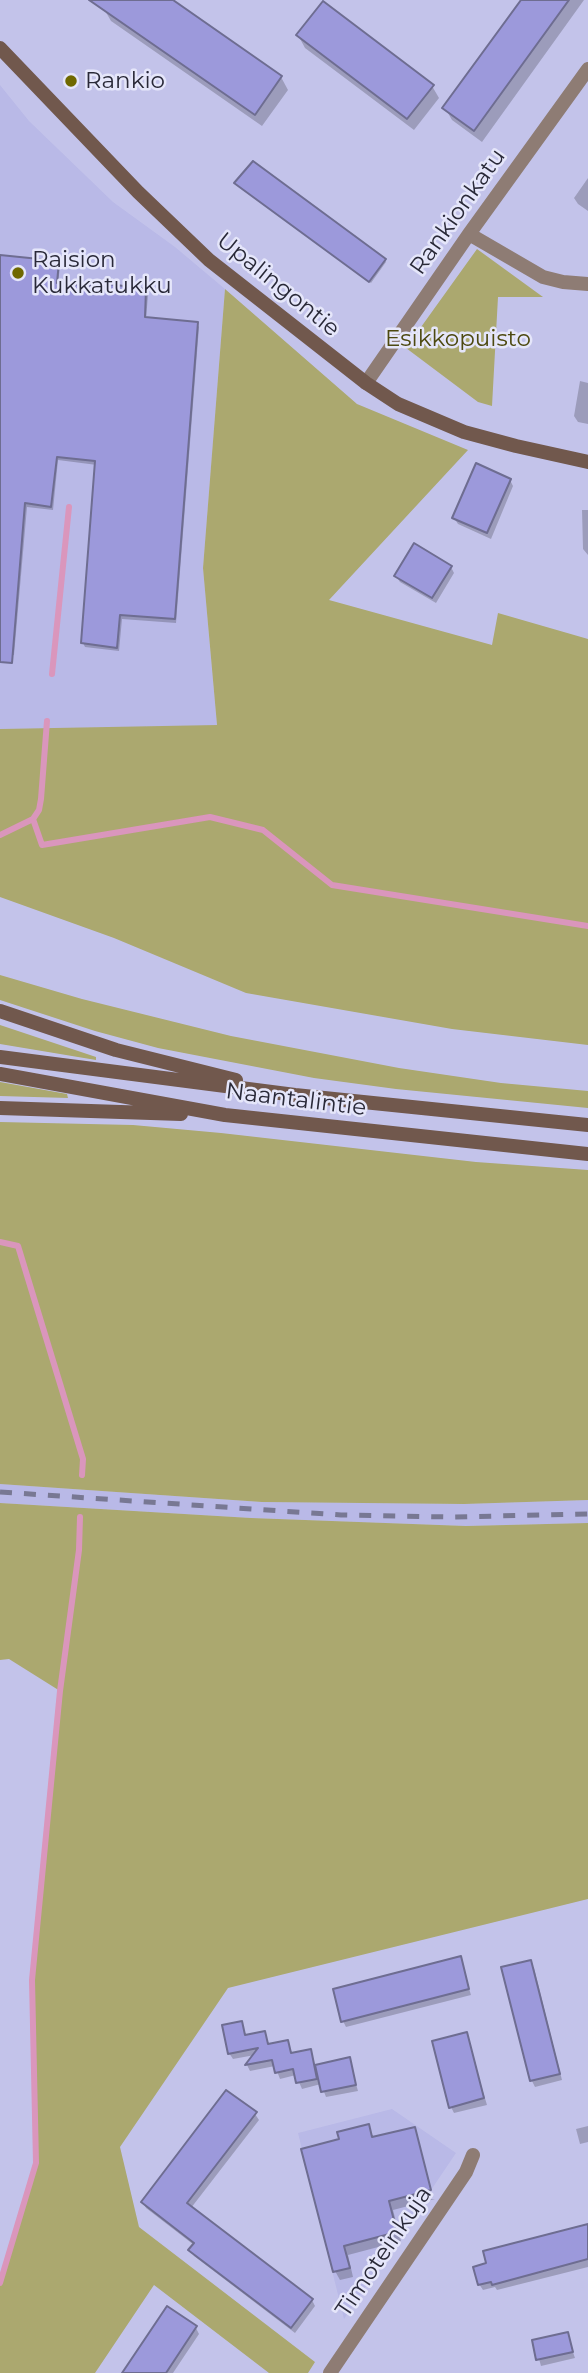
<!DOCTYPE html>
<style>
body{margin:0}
canvas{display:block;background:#c3c3ea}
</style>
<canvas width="588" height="2373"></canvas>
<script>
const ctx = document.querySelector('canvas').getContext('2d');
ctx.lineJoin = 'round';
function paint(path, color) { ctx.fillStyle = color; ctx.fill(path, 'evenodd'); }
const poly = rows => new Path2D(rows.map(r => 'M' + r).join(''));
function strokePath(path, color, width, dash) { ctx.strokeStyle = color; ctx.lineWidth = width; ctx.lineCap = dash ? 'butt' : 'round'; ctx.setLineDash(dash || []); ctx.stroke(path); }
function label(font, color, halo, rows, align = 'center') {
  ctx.font = font + ' Montserrat,sans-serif'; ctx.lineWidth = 5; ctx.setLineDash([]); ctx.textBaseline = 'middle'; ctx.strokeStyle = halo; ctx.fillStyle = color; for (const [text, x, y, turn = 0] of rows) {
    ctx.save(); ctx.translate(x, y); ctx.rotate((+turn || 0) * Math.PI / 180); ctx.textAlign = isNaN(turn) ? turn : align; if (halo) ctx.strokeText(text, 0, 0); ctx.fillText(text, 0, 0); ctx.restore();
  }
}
const built = poly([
 [0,85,29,121,113,202,175,247,225,289,203,568,217,726,0,729],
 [0,1484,262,1502,464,1504,588,1500,588,1523,466,1526,251,1518,0,1503],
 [392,2109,456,2153,344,2319,298,2133]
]);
const green = poly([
 [477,249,543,297,498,297,492,406,478,402,406,348],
 [225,289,357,404,468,450,329,600,492,645,498,613,588,639,588,1045,452,1029,246,993,114,938,0,897,0,729,217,725,203,568],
 [0,975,82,999,231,1036,399,1068,501,1083,588,1091,588,1108,396,1089,314,1078,158,1048,95,1031,0,1000],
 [0,1025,96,1057,96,1060,0,1044],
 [0,1082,67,1094,68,1098,0,1096],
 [0,1122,133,1125,221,1133,476,1162,588,1170,588,1500,464,1504,262,1502,0,1484],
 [0,1503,251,1518,466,1526,588,1523,588,1899,228,1988,120,2147,139,2227,315,2362,308,2373,269,2373,154,2285,95,2373,0,2373,0,2283,36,2163,32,1980,60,1691,9,1659,0,1660]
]);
const shadow = poly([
 [110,0,170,0,281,77,288,90,262,126,111,21,104,9],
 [523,0,584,0,482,142,452,120,445,108],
 [298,35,432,86,439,98,414,130,305,48],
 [588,178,588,211,578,204,574,198],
 [237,183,385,260,386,262,371,283],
 [0,257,58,262,60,266,58,284,145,291,148,295,146,319,196,323,199,327,176,623,122,619,119,651,85,647,83,643,97,465,58,460,53,510,27,507,14,655,0,654],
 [580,381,588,383,588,424,578,422,574,416],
 [510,480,513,486,491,539,458,524,454,518],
 [582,510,588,510,588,555,583,549],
 [451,567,454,573,436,603,400,582,396,576],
 [460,1958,471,1995,346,2027,343,2021],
 [530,1962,534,1968,562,2080,535,2087,532,2081],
 [241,2023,246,2036,264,2033,269,2046,287,2042,292,2055,310,2051,315,2066,349,2059,358,2091,326,2097,321,2084,302,2089,296,2075,280,2079,275,2066,250,2071,247,2065,255,2055,233,2059,229,2053],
 [466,2034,487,2105,454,2113,451,2107],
 [255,2114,259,2120,191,2208,312,2300,315,2306,295,2333,194,2256,190,2250,194,2245,146,2208,143,2202],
 [368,2126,374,2139,414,2129,418,2136,415,2136,431,2199,435,2199,393,2210,401,2241,348,2255,353,2277,340,2280,335,2271,341,2140],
 [588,2126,588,2142,580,2144,576,2129],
 [588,2226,588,2267,497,2290,495,2287,483,2290,479,2284],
 [196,2328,199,2334,173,2373,124,2373],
 [567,2334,575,2358,541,2366,534,2341]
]);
const stream = poly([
 [52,674,69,507],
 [33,819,39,810,41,799,47,721],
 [0,835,33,819,42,845,210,817,263,830,332,885,588,926],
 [0,1242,18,1246,83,1459,82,1475],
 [0,2283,36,2163,32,1980,60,1691,79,1550,80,1517]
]);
const building = poly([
 [89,0,173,0,282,76,255,115,89,0],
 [521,0,569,0,474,131,442,108,521,0],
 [323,1,434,85,407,119,296,35,323,1],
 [253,161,386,259,369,282,234,183,253,161],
 [0,255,59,261,57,283,109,287,109,284,146,289,145,317,198,322,175,619,120,615,117,648,81,643,95,461,57,457,51,507,25,503,12,663,0,662,0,255],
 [476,463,511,479,487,533,452,518,476,463],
 [414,543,452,566,432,598,394,576,414,543],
 [461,1956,469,1989,341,2022,333,1989,461,1956],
 [531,1960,560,2074,530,2081,501,1967,531,1960],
 [242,2021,245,2035,265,2031,268,2044,288,2040,291,2053,311,2049,317,2079,296,2083,293,2069,275,2073,272,2060,245,2065,258,2048,228,2054,222,2025,242,2021],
 [467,2032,484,2098,449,2108,432,2041,467,2032],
 [350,2057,356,2085,321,2092,315,2065,350,2057],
 [226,2090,257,2112,187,2203,313,2299,291,2328,188,2250,194,2243,141,2202,226,2090],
 [369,2124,372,2137,415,2127,431,2190,389,2201,397,2232,344,2246,350,2268,333,2272,301,2149,339,2139,337,2132,369,2124],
 [588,2224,588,2259,492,2285,491,2282,478,2285,473,2267,486,2263,483,2251,588,2224],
 [167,2306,197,2326,166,2373,122,2373,167,2306],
 [568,2332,573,2352,536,2360,532,2340,568,2332]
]);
const street = poly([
 [469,234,543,277,563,282,588,284],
 [366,383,469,234,588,69],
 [330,2373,466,2172,473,2155]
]);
const secondary = poly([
 [0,48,138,192,209,260,366,383,398,404,464,432,516,446,588,462],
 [0,1011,116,1050,236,1080],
 [0,1057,295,1095,588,1125],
 [0,1074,225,1115,588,1154],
 [0,1108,181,1114]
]);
const rail = poly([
 [0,1492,341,1515,452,1517,588,1514]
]);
const markers = [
 [71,81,7,"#6f6800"],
 [18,273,7,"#6f6800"]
];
const poiNames = [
 ["Rankio",85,81],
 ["Raision",32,260],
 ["Kukkatukku",32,286]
];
const streetNames = [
 ["Rankionkatu",458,212,-55],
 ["Upalingontie",278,285,39],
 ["Naantalintie",296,1100,7],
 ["Timoteinkuja",384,2252,-56]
];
const parkNames = [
 ["Esikkopuisto",458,339]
];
paint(built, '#b9b9e7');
paint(green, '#aba86f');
paint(shadow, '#0003');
strokePath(stream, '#da96bc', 6);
paint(building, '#9c99db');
strokePath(building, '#6e6d91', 2);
strokePath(street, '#8e7c74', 14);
strokePath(secondary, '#71584d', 14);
strokePath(rail, '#787893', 5, [12, 12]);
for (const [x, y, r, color] of markers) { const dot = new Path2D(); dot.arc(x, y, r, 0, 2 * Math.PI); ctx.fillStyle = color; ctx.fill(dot); strokePath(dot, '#e5e6fa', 2.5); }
label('23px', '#292938', '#e5e6fa', poiNames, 'left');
label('23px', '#292938', '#e5e6fa', streetNames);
label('23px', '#4d4910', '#e5e6fa', parkNames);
</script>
